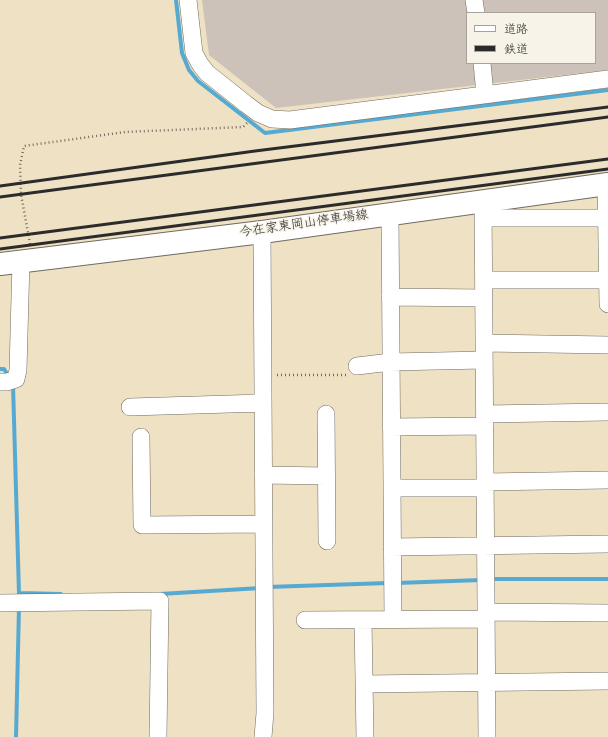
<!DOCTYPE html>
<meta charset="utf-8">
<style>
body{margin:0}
#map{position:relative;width:608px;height:737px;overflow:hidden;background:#efe1c3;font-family:"Gochi Hand","Klee One",sans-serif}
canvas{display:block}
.legend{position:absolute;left:466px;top:12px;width:130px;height:52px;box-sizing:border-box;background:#f7f3e8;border:1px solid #a5a39c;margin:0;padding:5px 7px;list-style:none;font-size:12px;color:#2b2b2b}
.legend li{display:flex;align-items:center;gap:8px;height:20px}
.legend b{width:20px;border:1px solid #a5a39c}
</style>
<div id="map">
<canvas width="608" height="737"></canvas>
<ul class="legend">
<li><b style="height:5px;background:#fff"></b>道路</li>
<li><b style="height:5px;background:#2b2b2b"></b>鉄道</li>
</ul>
</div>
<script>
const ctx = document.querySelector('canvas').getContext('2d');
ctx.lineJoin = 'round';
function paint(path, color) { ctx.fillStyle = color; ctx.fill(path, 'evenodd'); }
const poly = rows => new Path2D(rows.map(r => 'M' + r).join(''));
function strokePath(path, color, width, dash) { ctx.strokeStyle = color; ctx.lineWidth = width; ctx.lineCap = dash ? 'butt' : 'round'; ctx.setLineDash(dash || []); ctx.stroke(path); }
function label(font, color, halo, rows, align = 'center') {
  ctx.font = font + ' "Gochi Hand","Klee One",sans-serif'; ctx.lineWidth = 3; ctx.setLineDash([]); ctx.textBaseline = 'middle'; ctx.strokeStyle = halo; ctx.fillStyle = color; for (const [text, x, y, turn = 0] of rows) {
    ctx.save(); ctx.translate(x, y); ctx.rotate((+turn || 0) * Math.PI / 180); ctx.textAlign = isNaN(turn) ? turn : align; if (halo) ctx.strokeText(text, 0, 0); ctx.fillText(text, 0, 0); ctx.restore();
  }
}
const industrial = poly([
 [202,0,608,0,608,70,276,108,209,55],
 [467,13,595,13,595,63,467,63]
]);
const stream = poly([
 [176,0,182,53,189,70,198,81,265,133,608,90],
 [0,369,4,369,9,377],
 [13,385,19,594],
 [494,579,608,579],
 [397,583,481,580],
 [267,587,388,583],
 [19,593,61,594],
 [160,594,261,588],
 [16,737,19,607]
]);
const path = poly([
 [30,244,21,194,20,165,24,146,125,132,243,127,247,123],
 [277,375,346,375]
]);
const minor = poly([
 [188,0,194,53,200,64,207,73,246,104,258,113,272,119,290,120,608,79],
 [474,0,476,13],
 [482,63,485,94],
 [606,184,608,304],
 [483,201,487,737],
 [390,214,393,619],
 [483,218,608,218],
 [262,232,265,713,263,737],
 [484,280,608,280],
 [390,297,484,298],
 [484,343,608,345],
 [357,366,391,362,484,360],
 [0,382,7,382,16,379,18,370,21,261],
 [130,407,263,403],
 [326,414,327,541],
 [485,414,608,412],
 [391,427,485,426],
 [141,437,142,525,264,524],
 [263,475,326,476],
 [485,482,608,480],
 [392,488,485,488],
 [392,547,608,544],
 [0,603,160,601,158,737],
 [486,612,608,613],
 [305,620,486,619],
 [363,620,365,737],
 [364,684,608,681]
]);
const major = poly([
 [0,264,262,232,608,184]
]);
const rail = poly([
 [0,186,255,151,608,107],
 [0,197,608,117],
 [0,238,608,159],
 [0,249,608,169]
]);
const streetNames = [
 ["今在家東岡山停車場線",304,225,-8]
];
paint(industrial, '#ccc2b9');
strokePath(stream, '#56aad2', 4);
strokePath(minor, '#706b60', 18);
strokePath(major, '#706b60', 24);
strokePath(path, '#706b60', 2.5, [1, 3]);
strokePath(minor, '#fff', 17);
strokePath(major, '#fff', 22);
strokePath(rail, '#2b2b2b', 3);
label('13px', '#2b2b2b', '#f7f3e8', streetNames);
</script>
